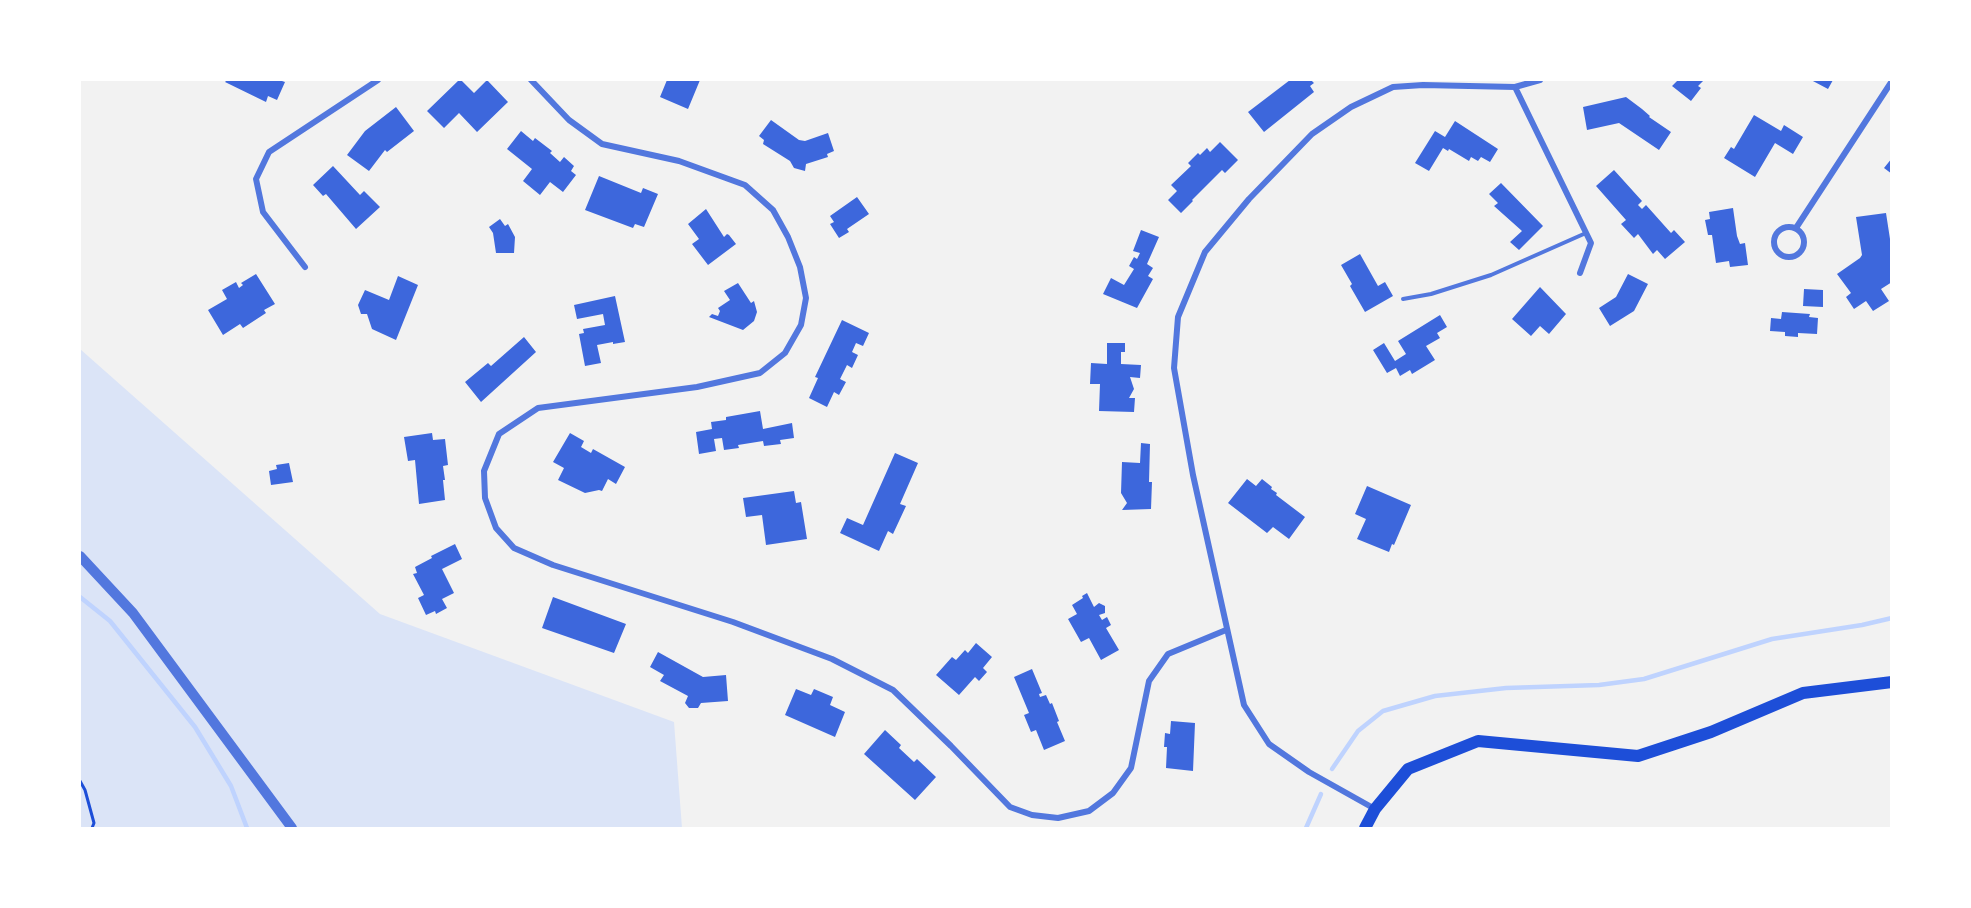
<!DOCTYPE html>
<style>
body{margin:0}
#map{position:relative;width:1971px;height:908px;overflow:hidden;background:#f2f2f2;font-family:Rubik,sans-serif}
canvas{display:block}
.frame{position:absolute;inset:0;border:81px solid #fff;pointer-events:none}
</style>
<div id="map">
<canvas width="1971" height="908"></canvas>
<div class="frame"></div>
</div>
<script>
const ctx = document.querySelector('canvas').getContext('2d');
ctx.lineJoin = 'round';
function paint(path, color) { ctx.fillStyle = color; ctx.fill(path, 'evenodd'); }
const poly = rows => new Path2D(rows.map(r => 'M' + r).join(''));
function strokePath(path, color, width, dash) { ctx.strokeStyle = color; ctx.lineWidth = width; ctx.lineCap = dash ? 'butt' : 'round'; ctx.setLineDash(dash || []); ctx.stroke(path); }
const green = poly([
 [80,349,380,614,674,722,682,828,80,828]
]);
const stream = poly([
 [80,597,110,621,195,727,231,786,247,828],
 [1332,769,1358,731,1383,711,1435,696,1506,688,1599,685,1644,679,1772,639,1862,625,1892,618],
 [1306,828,1321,794]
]);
const building = poly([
 [227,80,279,80,285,82,277,100,268,96,266,102,225,82],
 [459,80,461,80,474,93,487,80,508,102,477,132,459,113,444,128,427,111],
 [667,80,700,80,688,109,660,97],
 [1290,80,1311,80,1314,83,1310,86,1314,92,1264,132,1248,112],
 [1678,80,1704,80,1698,86,1701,88,1691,101,1672,86],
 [1811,80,1833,80,1828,89],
 [1626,97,1642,109,1650,116,1649,117,1671,132,1659,150,1619,123,1587,130,1583,107],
 [396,107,414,131,387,152,385,150,369,171,347,155,365,131],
 [1754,115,1781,131,1784,125,1803,137,1793,154,1775,143,1755,177,1724,158,1731,147,1734,149],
 [771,120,799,140,805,141,828,133,834,151,827,154,828,157,806,164,805,171,794,168,790,161,763,144,764,140,759,136],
 [1455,121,1498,149,1490,162,1481,157,1478,161,1471,157,1469,161,1449,149,1448,151,1443,148,1429,171,1415,163,1435,131,1445,137],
 [521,131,533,141,535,138,552,151,550,153,560,162,564,157,574,166,571,171,576,175,563,192,550,182,540,195,523,181,532,169,507,149],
 [1220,142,1238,160,1225,173,1222,170,1192,200,1193,201,1181,213,1168,200,1177,191,1171,185,1191,166,1188,163,1198,153,1200,155,1207,148,1210,152],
 [1892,158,1892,174,1884,168],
 [333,166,360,195,364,191,380,207,356,229,326,194,323,196,313,185],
 [1614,170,1642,201,1638,205,1642,209,1646,205,1671,233,1674,230,1685,242,1665,259,1657,250,1653,254,1638,234,1634,238,1621,224,1626,220,1596,186],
 [599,176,641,193,643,188,658,194,644,227,635,224,633,228,585,210],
 [1501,183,1543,226,1519,250,1510,242,1522,231,1494,206,1498,203,1489,194],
 [857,197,869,214,847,229,849,232,839,238,830,224,834,222,830,216],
 [1733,208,1737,236,1740,244,1745,243,1748,265,1730,267,1729,261,1716,263,1712,235,1708,235,1705,220,1710,219,1709,212],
 [706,209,724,237,727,234,729,235,736,244,708,265,692,244,699,239,688,224],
 [1886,213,1892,252,1892,282,1881,289,1889,301,1873,311,1866,301,1854,309,1846,297,1851,293,1837,274,1860,258,1862,255,1856,217],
 [500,219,505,226,508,224,515,237,514,253,496,253,493,233,489,227],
 [1141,230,1159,237,1147,264,1153,268,1148,276,1153,279,1137,308,1103,294,1111,278,1124,285,1134,269,1129,266,1134,257,1137,259,1140,253,1133,251],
 [1360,254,1378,286,1385,282,1393,296,1365,312,1350,286,1352,284,1341,265],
 [256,274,275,304,264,310,266,313,243,328,240,324,223,335,208,310,227,299,222,290,236,282,239,288,243,285,241,283],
 [1628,274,1648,284,1634,311,1610,326,1599,308,1616,297],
 [398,276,418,285,396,340,372,329,367,314,361,314,358,305,365,290,389,300],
 [738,283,751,303,754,301,757,312,754,321,743,330,709,317,712,314,718,316,720,311,718,308,730,300,724,291],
 [1540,287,1566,314,1549,334,1540,326,1531,336,1512,319],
 [1804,289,1823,290,1823,307,1803,306],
 [615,296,625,342,613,344,613,342,597,345,601,363,585,366,579,334,584,333,583,329,605,325,603,314,577,319,574,305],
 [1782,312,1810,314,1809,317,1818,318,1817,334,1798,333,1798,337,1785,336,1785,332,1770,331,1771,318,1781,319],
 [1440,315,1447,327,1437,333,1440,338,1426,346,1435,360,1412,374,1410,370,1400,376,1396,368,1387,373,1373,350,1384,343,1395,361,1406,354,1398,341],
 [842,320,869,333,863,346,856,343,852,352,858,355,852,368,847,365,840,379,846,382,839,395,834,392,827,407,809,398,818,378,815,377],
 [524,337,536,352,481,402,465,382,488,363,491,366],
 [1107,343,1125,343,1125,352,1121,352,1121,364,1141,365,1140,378,1130,377,1134,389,1129,398,1135,398,1134,412,1099,411,1100,384,1090,384,1091,363,1107,364],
 [760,411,763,429,792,423,794,438,780,440,781,444,764,446,763,441,738,445,739,448,724,450,722,438,714,439,716,451,699,454,696,432,712,429,711,422,726,420,726,417],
 [432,433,433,440,445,439,448,465,443,466,445,480,443,480,445,500,419,504,415,460,408,461,404,437],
 [570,433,584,441,581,447,591,453,593,449,625,467,616,484,608,479,602,491,599,490,585,493,558,480,564,468,553,462],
 [1141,443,1150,444,1149,482,1152,482,1151,509,1122,510,1127,503,1121,493,1122,462,1140,463],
 [895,453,918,463,900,504,906,506,893,534,888,531,879,551,840,533,847,518,863,525],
 [289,463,293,482,271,485,269,471,277,469,276,465],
 [1247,479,1256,486,1262,479,1272,487,1271,489,1277,493,1276,495,1305,517,1289,539,1273,527,1267,533,1228,503],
 [1367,486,1411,505,1394,545,1392,544,1389,552,1357,539,1366,519,1355,514],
 [794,491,796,503,801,502,807,539,766,545,762,515,746,517,743,498],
 [455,544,462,559,442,569,454,593,442,599,447,608,436,614,435,611,426,615,418,598,424,595,413,574,417,573,415,567,432,558,431,556],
 [1087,593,1094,607,1099,603,1105,606,1105,613,1099,615,1102,620,1107,617,1111,625,1106,628,1119,650,1101,660,1089,638,1081,642,1068,619,1077,614,1072,605,1083,598,1082,596],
 [553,597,626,624,614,653,542,628],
 [976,643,992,657,983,668,987,672,979,681,975,677,959,695,936,675,952,657,956,660,965,650,968,653],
 [658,652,703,677,726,675,728,701,701,703,698,708,689,708,685,703,688,696,660,681,664,675,650,667],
 [1032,669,1042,693,1039,694,1040,697,1046,695,1050,704,1052,703,1059,721,1057,722,1065,741,1044,750,1036,730,1031,732,1024,715,1029,713,1014,677],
 [796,689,811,695,814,689,833,697,830,705,845,712,835,737,785,715],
 [1171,721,1195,723,1193,771,1166,768,1167,747,1164,747,1165,733,1170,734],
 [885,730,901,745,899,748,914,762,917,759,936,777,915,800,864,754]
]);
const path = poly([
 [80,781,85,790,94,823,92,828]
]);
const service = poly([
 [1403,299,1431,294,1491,275,1586,233]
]);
const minor = poly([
 [531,80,569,120,602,144,679,161,745,185,773,210,788,237,800,267,806,298,801,325,785,353,760,373,697,387,538,408,499,434,484,471,485,498,496,528,514,548,553,565,733,622,832,659,893,690,951,746,1010,807,1032,815,1058,818,1089,811,1113,793,1131,768,1149,681,1168,654,1226,630],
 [1515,87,1591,243,1580,273],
 '1774 242a15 15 0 1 1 30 0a15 15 0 1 1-30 0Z',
 [1796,228,1892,81],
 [305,267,263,212,256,179,269,152,378,80],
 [1375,809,1309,772,1269,744,1244,705,1193,475,1174,368,1178,317,1205,252,1249,199,1312,134,1351,107,1393,87,1423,85,1515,87,1540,80]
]);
const tertiary = poly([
 [80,556,133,613,292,828]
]);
const secondary = poly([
 [1365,828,1375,809,1408,769,1478,741,1638,756,1711,732,1803,693,1892,682]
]);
paint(green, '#dbe4f7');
strokePath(stream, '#bfd3fe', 4.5);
paint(building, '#3d67dc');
strokePath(path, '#1d4ed8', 3);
strokePath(service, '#5277de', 4);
strokePath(minor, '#5277de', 6);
strokePath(tertiary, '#5277de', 10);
strokePath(secondary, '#1d4ed8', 12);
</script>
